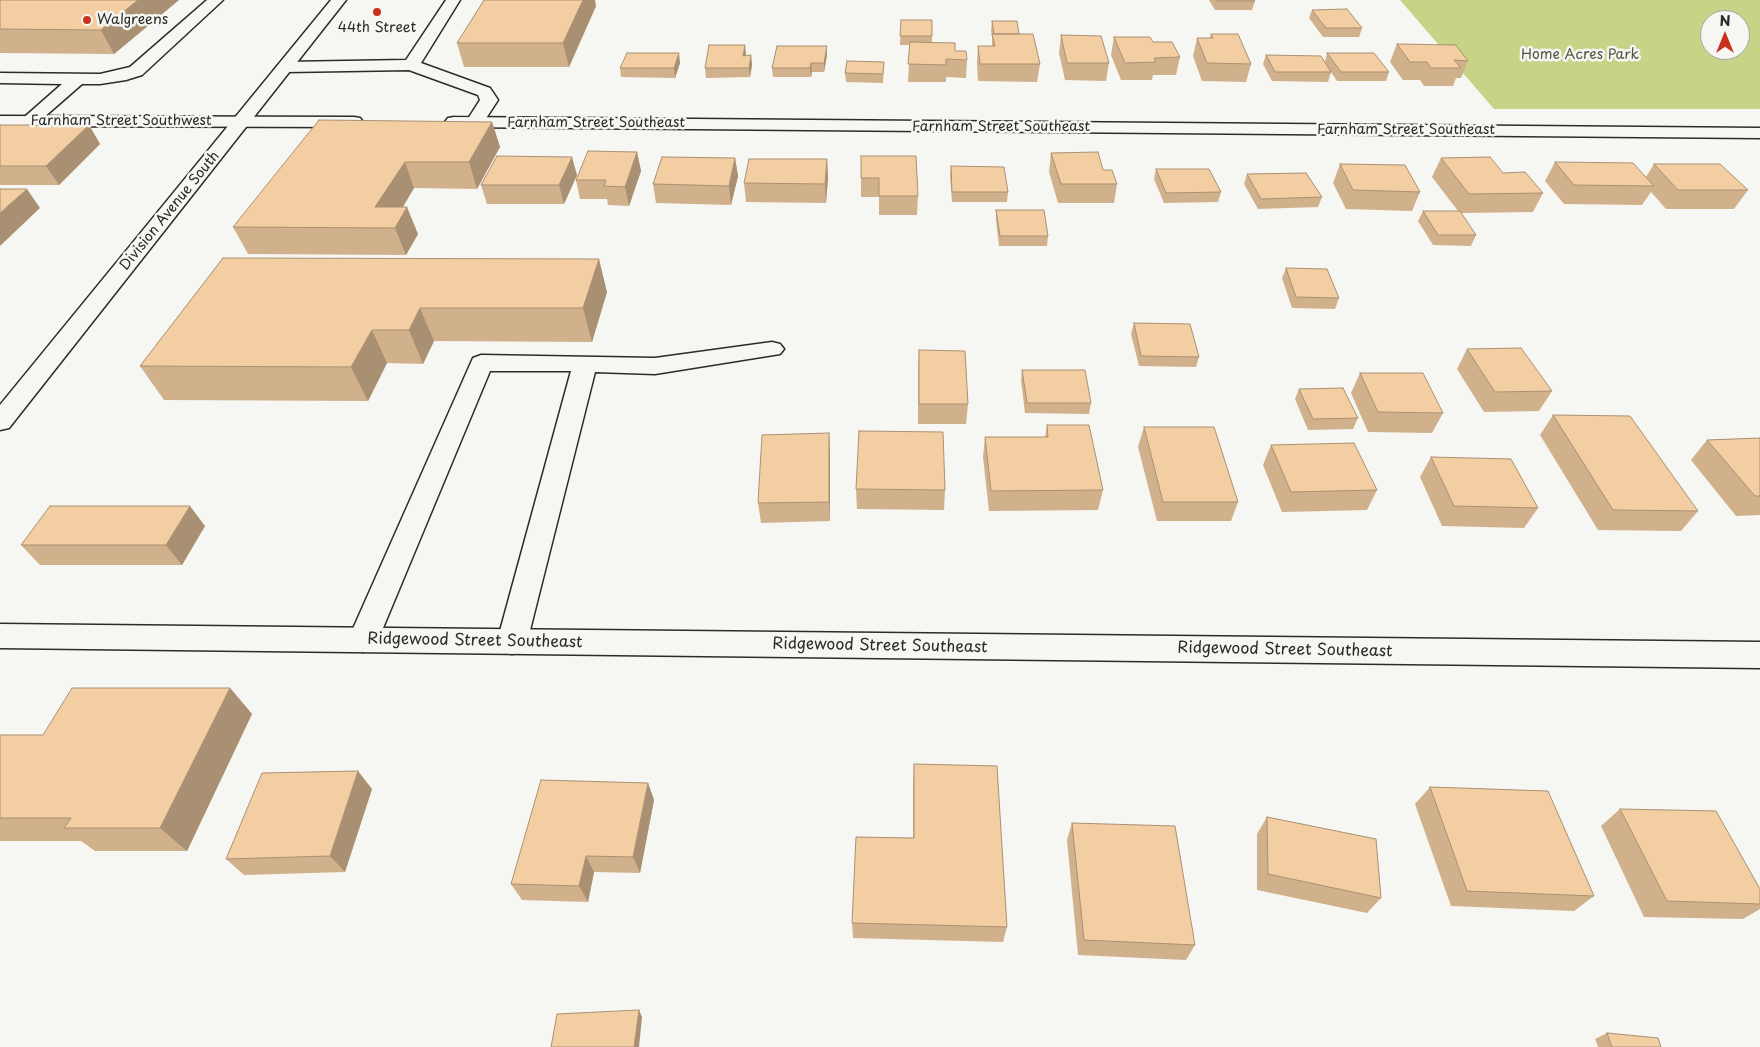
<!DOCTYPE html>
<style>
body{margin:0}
#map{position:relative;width:1760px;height:1047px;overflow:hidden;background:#f6f6f2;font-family:"Playpen Sans",sans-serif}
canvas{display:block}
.north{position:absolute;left:1700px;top:10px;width:50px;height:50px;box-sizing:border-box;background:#f6f6f2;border:1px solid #a5a5a2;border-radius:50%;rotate:0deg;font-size:14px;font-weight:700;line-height:20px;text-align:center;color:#2b2b2b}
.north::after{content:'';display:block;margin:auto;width:18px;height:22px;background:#c8321e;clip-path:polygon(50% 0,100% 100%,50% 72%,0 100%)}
</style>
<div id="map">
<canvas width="1760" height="1047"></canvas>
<div class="north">N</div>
</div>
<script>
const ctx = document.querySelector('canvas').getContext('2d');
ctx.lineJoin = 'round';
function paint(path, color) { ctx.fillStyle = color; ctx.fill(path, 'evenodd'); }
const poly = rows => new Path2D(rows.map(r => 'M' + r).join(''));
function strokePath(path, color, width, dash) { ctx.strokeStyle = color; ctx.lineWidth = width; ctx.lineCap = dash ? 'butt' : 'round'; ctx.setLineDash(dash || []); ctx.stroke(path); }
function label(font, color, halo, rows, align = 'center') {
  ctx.font = font + ' "Playpen Sans",sans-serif'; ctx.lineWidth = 5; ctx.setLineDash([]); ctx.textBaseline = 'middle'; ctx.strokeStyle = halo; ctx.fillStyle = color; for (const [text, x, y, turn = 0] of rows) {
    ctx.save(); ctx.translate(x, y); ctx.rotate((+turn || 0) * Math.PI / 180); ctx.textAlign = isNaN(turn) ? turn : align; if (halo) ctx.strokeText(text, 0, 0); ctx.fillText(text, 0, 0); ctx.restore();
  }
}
const green = poly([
 [1400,0,1760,0,1760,109,1494,109],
 [1710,20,1740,20,1740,50,1710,50]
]);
const service = poly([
 [207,0,223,0,142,75,126,80,100,84,82,84,35,125,29,126,23,125,20,121,62,84,0,83,0,73,100,74,130,67,207,0],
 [446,0,460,0,421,63,490,88,498,100,481,126,475,127,469,126,466,122,480,100,478,95,409,70,286,72,280,70,278,67,280,64,286,62,406,60,446,0],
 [772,342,780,344,784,349,780,354,655,374,595,372,527,642,523,651,512,654,501,651,497,642,571,371,490,371,378,640,374,649,363,652,352,649,348,640,473,358,481,355,655,358,772,342]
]);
const minor = poly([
 [0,116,354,117,360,118,363,122,360,126,354,127,0,126,0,116],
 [454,117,1760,128,1760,138,454,127,448,126,445,122,448,118,454,117],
 [0,624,1760,642,1760,668,0,648,0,624]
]);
const primary = poly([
 [331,0,346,0,9,428,0,430,0,405,331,0]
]);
const wall = poly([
 [0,0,179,0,114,54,0,53],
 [1209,0,1254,0,1255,1,1252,10,1215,10],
 [596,6,569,67,464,67,457,43],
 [1312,10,1362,28,1359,37,1323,37,1309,18],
 [901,20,932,36,932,42,955,51,967,60,966,78,946,77,946,82,908,82,910,45,900,45],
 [992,21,1019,34,1040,64,1037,82,978,81,977,63,978,46,992,46,992,36,991,30],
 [1211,34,1251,64,1246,82,1202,81,1193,56,1197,38,1210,38],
 [1061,35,1109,63,1106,81,1065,80,1059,53],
 [1114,37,1180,57,1176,75,1153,75,1152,80,1121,80,1111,55],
 [1397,44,1468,61,1461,78,1456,78,1453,86,1424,86,1420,80,1403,80,1390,62],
 [745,45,745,56,751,55,752,65,750,77,706,78,705,68],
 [1327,53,1389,72,1386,81,1337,81,1331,72,1328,82,1272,81,1263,64,1266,55,1325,62],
 [827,55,824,72,812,72,811,77,773,77,772,68],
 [884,62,883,83,846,82,845,73],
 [680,63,675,78,621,77,620,68],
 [492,122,500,147,477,189,414,188,403,207,418,234,406,255,248,254,233,227],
 [0,125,89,125,100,144,59,185,0,185],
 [637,152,641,171,629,206,608,205,607,199,580,199,576,180],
 [1051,153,1103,170,1117,184,1114,203,1058,203,1049,172],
 [861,156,918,196,917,215,879,215,879,197,861,197],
 [735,158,738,176,731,205,656,203,653,184],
 [1441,158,1543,193,1533,212,1461,213,1476,235,1471,246,1433,245,1418,221,1423,211,1458,211,1432,177],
 [827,159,828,178,826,203,746,202,744,183],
 [1555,162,1646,177,1654,164,1748,190,1734,209,1666,209,1651,192,1642,205,1564,204,1545,181],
 [1340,164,1420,192,1412,211,1346,209,1333,183],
 [951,166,1008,192,1007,202,952,202,950,176],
 [1156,169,1221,192,1218,202,1164,203,1154,179],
 [1247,174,1322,197,1318,207,1258,209,1244,184],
 [577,175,564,204,487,204,481,185],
 [996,210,1048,236,1047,246,999,246,996,220],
 [223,258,607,292,592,342,434,341,423,364,387,363,368,401,164,400,140,366],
 [1286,268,1339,298,1335,309,1292,308,1282,278],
 [1134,323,1199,357,1196,367,1139,366,1131,334],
 [1467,349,1552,391,1539,411,1484,412,1457,369],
 [919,350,968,404,966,424,918,424,918,370],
 [1022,370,1091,403,1089,414,1025,413,1021,380],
 [1360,373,1443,413,1432,433,1368,432,1351,393],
 [1299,389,1358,418,1353,429,1308,430,1295,399],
 [1553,415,1698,511,1681,531,1598,530,1540,435],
 [1047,425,1103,490,1098,510,989,511,983,457,985,437,1045,437],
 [1144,427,1238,502,1231,521,1157,521,1138,447],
 [829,433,830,453,830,521,761,523,758,503],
 [1760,438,1760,515,1736,516,1691,460,1707,440],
 [1271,445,1377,490,1367,510,1282,512,1263,465],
 [1431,457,1538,508,1524,528,1442,526,1420,477],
 [856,489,945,490,944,510,857,509],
 [205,526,182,565,40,565,21,545],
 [230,688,252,714,187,851,95,851,81,841,0,841,0,735,43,735],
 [914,764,1007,927,1003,942,853,938,852,923,913,838,913,782],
 [648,783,654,800,640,873,594,872,588,902,522,900,511,884],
 [1430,787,1594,896,1574,911,1451,906,1415,804],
 [372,789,345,872,244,875,226,859],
 [1620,809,1760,889,1760,909,1743,919,1644,917,1601,826],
 [1267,817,1381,898,1367,913,1257,890,1257,834],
 [1072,823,1195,945,1186,960,1078,955,1067,840],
 [1607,1033,1661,1047,1598,1047,1595,1039]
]);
const shadedWall = poly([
 [138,0,179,0,114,54,101,30],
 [583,0,595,0,596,6,569,67,563,43],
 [745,45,746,54,744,65,743,56],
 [827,46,827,55,824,72,824,63],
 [679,53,680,63,675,78,674,68],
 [751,55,752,65,750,77,749,68],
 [811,63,812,72,811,77,810,68],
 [492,122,500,147,477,189,469,162],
 [89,125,100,144,59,185,46,166],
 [637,152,641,171,629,206,625,187],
 [572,157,577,175,564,204,559,185],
 [735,158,738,176,731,205,729,186],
 [827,159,828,178,826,203,825,184],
 [405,162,414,188,390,228,375,207],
 [27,189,40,208,0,246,0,213],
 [407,207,418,234,406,255,395,228],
 [599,259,607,292,592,342,583,308],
 [420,308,434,341,423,364,409,330],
 [372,330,387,363,368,401,351,367],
 [829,433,830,453,830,521,829,502],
 [190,506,205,526,182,565,166,545],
 [230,688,252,714,187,851,160,828],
 [358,771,372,789,345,872,330,856],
 [648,783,654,800,640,873,633,857],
 [586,856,594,872,588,902,579,886],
 [639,1010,642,1017,639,1047,634,1047]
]);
const building = poly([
 [0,0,138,0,101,30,0,29,0,0],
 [484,0,583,0,563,43,457,43,484,0],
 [1216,0,1254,0,1255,1,1217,1,1216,0],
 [1347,9,1362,28,1326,28,1312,10,1347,9],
 [901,20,932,20,932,36,900,36,901,20],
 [992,21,1017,21,1019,34,994,34,992,21],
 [992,34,1033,34,1040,64,980,64,978,46,995,46,992,34],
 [1211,34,1238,34,1251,64,1207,63,1197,38,1213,38,1211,34],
 [1061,35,1101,36,1109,63,1067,63,1061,35],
 [1114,37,1150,37,1153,42,1172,42,1180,57,1154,58,1156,62,1125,63,1114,37],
 [910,42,955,43,955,51,966,51,967,60,946,59,946,65,908,64,910,42],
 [1397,44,1456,45,1468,61,1454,60,1461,68,1431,68,1427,62,1410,62,1397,44],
 [709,45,745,45,743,56,751,55,749,68,705,68,709,45],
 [777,46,827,46,824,63,811,63,810,68,772,68,777,46],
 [627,53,679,53,674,68,620,68,627,53],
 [1327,53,1374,53,1389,72,1341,72,1327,53],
 [1266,55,1321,56,1331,72,1275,72,1266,55],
 [847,61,884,62,883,74,845,73,847,61],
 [319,120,492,122,469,162,405,162,375,207,407,207,395,228,233,227,319,120],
 [0,125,89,125,46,166,0,166,0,125],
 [588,151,637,152,625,187,604,186,606,180,576,180,588,151],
 [1098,152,1103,170,1112,170,1117,184,1061,184,1051,153,1098,152],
 [497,156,572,157,559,185,481,185,497,156],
 [861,156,916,156,918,196,879,196,879,178,861,178,861,156],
 [662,157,735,158,729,186,653,184,662,157],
 [1490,157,1503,173,1525,172,1543,193,1469,194,1441,158,1490,157],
 [749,159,827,159,825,184,744,183,749,159],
 [1555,162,1633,163,1654,186,1574,185,1555,162],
 [1340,164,1405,165,1420,192,1353,190,1340,164],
 [1654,164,1720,164,1748,190,1678,190,1654,164],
 [951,166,1004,167,1008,192,952,192,951,166],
 [1156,169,1209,169,1221,192,1166,193,1156,169],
 [1306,173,1322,197,1261,199,1247,174,1306,173],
 [0,189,27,189,0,213,0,189],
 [996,210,1044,210,1048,236,1000,236,996,210],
 [1423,211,1460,211,1476,235,1438,235,1423,211],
 [223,258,599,259,583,308,420,308,409,330,372,330,351,367,140,366,223,258],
 [1286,268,1327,269,1339,298,1296,297,1286,268],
 [1134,323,1190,324,1199,357,1141,356,1134,323],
 [1521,348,1552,391,1495,392,1467,349,1521,348],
 [919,350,965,351,968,404,919,404,919,350],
 [1022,370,1085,370,1091,403,1027,403,1022,370],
 [1360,373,1423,373,1443,413,1378,412,1360,373],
 [1343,388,1358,418,1313,419,1299,389,1343,388],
 [1553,415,1630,416,1698,511,1613,510,1553,415],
 [1047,425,1089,425,1103,490,991,491,985,437,1048,437,1047,425],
 [1144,427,1214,427,1238,502,1163,502,1144,427],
 [859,431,943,432,945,490,856,489,859,431],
 [829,433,829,502,758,503,762,435,829,433],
 [1760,438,1760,496,1755,496,1707,440,1760,438],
 [1354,443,1377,490,1291,492,1271,445,1354,443],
 [1431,457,1511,459,1538,508,1454,506,1431,457],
 [50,506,190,506,166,545,21,545,50,506],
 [72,688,230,688,160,828,64,828,71,818,0,818,0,735,43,735,72,688],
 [914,764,997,766,1007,927,852,923,856,837,914,838,914,764],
 [358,771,330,856,226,859,262,773,358,771],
 [541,780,648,783,633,857,586,856,579,886,511,884,541,780],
 [1430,787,1548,791,1594,896,1467,891,1430,787],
 [1620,809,1716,811,1760,889,1760,904,1667,901,1620,809],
 [1267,817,1376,839,1381,898,1268,874,1267,817],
 [1072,823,1175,826,1195,945,1084,940,1072,823],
 [639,1010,634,1047,551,1047,557,1014,639,1010],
 [1607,1033,1658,1038,1661,1047,1612,1047,1607,1033]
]);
const markers = [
 [377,12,5,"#c8321e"],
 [87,20,5,"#c8321e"]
];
const farPoinames = [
 ["Walgreens",97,20],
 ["44th Street",377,28,"center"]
];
const farParknames = [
 ["Home Acres Park",1580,55]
];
const farStreetnames = [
 ["Farnham Street Southwest",121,121],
 ["Farnham Street Southeast",596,123],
 ["Farnham Street Southeast",1001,127],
 ["Farnham Street Southeast",1406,130],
 ["Division Avenue South",170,211,-51]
];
const streetNames = [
 ["Ridgewood Street Southeast",475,641,1],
 ["Ridgewood Street Southeast",880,646,1],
 ["Ridgewood Street Southeast",1285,650,1]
];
paint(green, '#c7d488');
strokePath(service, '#2b2b2b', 3);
strokePath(minor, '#2b2b2b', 3);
strokePath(primary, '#2b2b2b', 3);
paint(service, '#f6f6f2');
paint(minor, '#f6f6f2');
paint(primary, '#f6f6f2');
paint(wall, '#d1b18c');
paint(shadedWall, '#aa9072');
paint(building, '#f3cea3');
strokePath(building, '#aa9072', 1);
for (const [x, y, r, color] of markers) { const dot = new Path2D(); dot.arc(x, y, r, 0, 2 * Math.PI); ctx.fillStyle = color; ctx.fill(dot); strokePath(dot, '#f6f6f2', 2); }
label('14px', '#2b2b2b', '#f6f6f2', farPoinames, 'left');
label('14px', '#525542', '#f6f6f2', farParknames);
label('14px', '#2b2b2b', '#f6f6f2', farStreetnames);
label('16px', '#2b2b2b', '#f6f6f2', streetNames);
</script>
